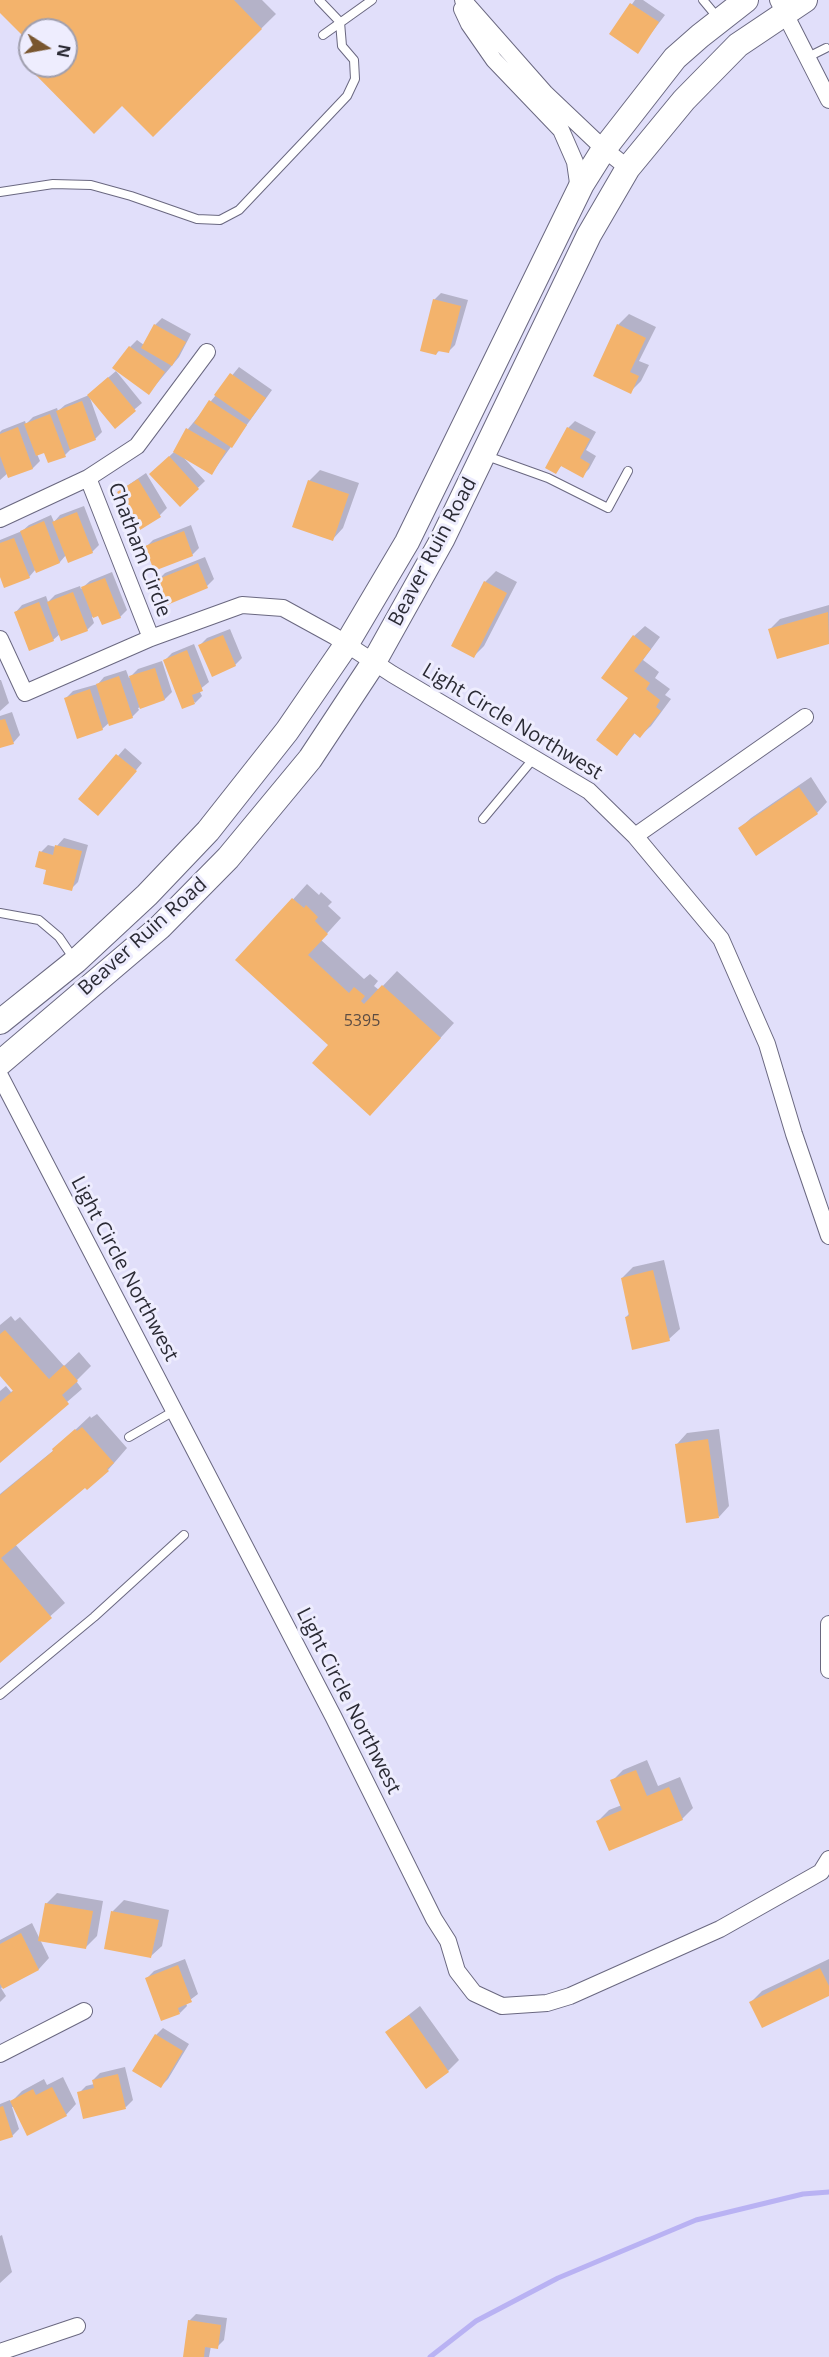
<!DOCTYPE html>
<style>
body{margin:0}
#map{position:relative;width:829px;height:2357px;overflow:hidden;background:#e1dffa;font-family:"Open Sans",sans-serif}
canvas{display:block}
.north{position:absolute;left:18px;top:18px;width:60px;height:60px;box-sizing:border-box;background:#eeedfe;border:2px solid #a09fae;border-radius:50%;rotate:101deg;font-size:16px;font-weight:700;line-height:24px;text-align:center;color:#2b2b35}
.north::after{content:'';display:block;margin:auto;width:21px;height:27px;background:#79562f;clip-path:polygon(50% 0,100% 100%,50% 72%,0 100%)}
</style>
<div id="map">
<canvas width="829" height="2357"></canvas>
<div class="north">N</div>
</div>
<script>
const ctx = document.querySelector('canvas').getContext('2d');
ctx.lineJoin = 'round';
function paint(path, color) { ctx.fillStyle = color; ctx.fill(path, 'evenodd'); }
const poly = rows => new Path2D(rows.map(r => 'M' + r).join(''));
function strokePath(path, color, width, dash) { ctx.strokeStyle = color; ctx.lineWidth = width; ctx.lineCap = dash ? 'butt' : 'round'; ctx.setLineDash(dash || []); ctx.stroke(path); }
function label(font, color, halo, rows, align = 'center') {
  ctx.font = font + ' "Open Sans",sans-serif'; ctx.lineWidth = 6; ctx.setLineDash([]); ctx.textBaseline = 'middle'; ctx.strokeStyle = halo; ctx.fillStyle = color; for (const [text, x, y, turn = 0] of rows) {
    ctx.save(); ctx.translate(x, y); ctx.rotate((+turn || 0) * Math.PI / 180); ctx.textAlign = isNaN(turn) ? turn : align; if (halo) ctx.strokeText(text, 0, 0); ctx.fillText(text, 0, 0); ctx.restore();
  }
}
const shadow = poly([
 [0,0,262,0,276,14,153,135,122,104,94,132,28,65,30,63,30,66,66,66,66,30,30,30,30,41,0,10],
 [635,0,643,0,665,15,637,52,611,34],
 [441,293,468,300,455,345,448,352,440,350,436,354,434,300],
 [629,314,656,327,639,361,649,365,641,381,630,392,618,325],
 [162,318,191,334,179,357,149,393,130,347,137,340,144,345,155,325],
 [239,367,272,390,212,473,184,458,205,481,180,505,151,474,175,451,188,429],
 [116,371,142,403,115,426,96,388],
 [89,395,102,432,95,439,72,448,65,455,45,451,37,454,40,461,33,468,9,476,8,473,0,480,0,432,2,430,25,421,26,424,33,417,57,408,58,411,65,405],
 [575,421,596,432,586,450,596,456,589,469,582,476,562,465,556,472,568,428],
 [320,470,359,483,343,528,333,539,309,481],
 [146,473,167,508,160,515,140,528,118,492],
 [84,506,99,545,92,552,66,555,60,562,36,569,29,577,0,573,0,540,22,531,29,525,51,515,54,522,60,515],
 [191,525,199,548,192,555,146,547,153,540],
 [205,557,214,579,207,586,158,580,165,573],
 [496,571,517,582,484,646,474,656,485,582],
 [112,572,127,610,120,617,99,614,92,617,94,623,87,630,60,634,53,640,15,613,22,605,46,596,48,602,55,595,80,586,81,589,90,581],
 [829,605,829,642,778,657,769,630,780,619],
 [645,626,660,637,643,660,659,672,655,678,670,689,665,695,671,699,651,726,640,736,635,733,617,754,630,698,634,636],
 [230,629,242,658,235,665,200,645,207,638],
 [194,644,209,682,199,690,202,696,195,703,165,660,172,653],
 [162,661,172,692,165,699,138,708,139,710,132,717,110,722,102,729,66,698,73,691,98,684,104,677,126,670,129,678,138,669],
 [1,680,9,703,0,711,0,680],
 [12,712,20,735,13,743,0,747,0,716],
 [125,748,142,763,105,807,80,799],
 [811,777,827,802,817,813,740,828,751,818],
 [64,838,88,845,78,882,71,889,48,869,41,852,48,845,56,847],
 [307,884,319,895,321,892,332,902,328,906,341,918,321,940,364,979,370,974,378,981,374,986,379,990,397,971,454,1023,384,1100,330,1045,238,960],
 [664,1260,680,1329,669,1339,626,1317,630,1313,622,1278,633,1267],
 [11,1316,15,1321,20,1317,64,1366,79,1352,91,1366,76,1381,82,1389,0,1460,0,1391,6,1386,11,1392,14,1390,0,1374,0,1325],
 [97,1414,127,1448,108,1470,87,1488,85,1486,15,1544,65,1603,0,1661,0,1494,54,1450,90,1416,91,1418],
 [719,1429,729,1506,719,1517,677,1444,687,1433],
 [647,1760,658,1786,680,1777,693,1808,682,1819,598,1821,609,1810,622,1805,612,1781,623,1770],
 [57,1893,103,1901,97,1936,86,1947,46,1904],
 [124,1900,169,1910,162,1946,151,1956,106,1947,113,1911],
 [32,1923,49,1958,39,1969,1,1988,6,1996,0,2002,0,1940],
 [185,1959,198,1994,186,2003,187,2006,180,2013,147,1978,154,1971],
 [829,1959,829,1994,751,2002,762,1991],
 [420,2006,459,2060,448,2071,387,2032],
 [163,2028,189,2044,168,2079,161,2086,134,2070,156,2035],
 [125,2067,133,2100,126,2107,79,2093,86,2086,94,2084,93,2080,100,2073],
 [63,2077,76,2104,66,2115,14,2107,12,2107,19,2129,12,2136,0,2140,0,2104,10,2100,11,2102,22,2091,44,2079,47,2085],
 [2,2235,12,2272,0,2283,0,2236],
 [196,2314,227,2318,224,2340,217,2347,211,2346,209,2357,184,2357,189,2321]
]);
const stream = poly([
 [430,2357,476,2321,558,2278,696,2220,803,2194,829,2192]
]);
const building = poly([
 [0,0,234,0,262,29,153,137,122,106,94,134,26,65,30,61,30,66,66,66,66,30,30,30,30,43,0,13],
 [630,3,659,22,638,54,609,34],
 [433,299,461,306,449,353,438,351,436,355,420,351],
 [154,324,186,342,172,366,141,348],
 [617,324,646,338,630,372,639,376,631,394,593,376],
 [129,346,165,372,149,395,112,368],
 [230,373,266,398,250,420,214,395],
 [108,377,136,411,115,429,87,395],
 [209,400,247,425,232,448,194,423],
 [82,401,96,440,70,450,56,411],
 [50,414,66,457,48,463,44,453,36,456,24,424],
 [18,427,33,469,8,478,0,456,0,434],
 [567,427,590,439,580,458,590,464,583,478,561,466,556,474,545,468],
 [186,428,226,451,212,475,173,452],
 [169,456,199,489,180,507,149,474],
 [138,479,161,517,140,530,117,492],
 [308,480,349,494,333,541,292,527],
 [77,512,93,553,68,563,52,522],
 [44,521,60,563,36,573,20,531],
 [184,531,193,556,154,571,145,546],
 [14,538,30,578,4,588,0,577,0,543],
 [198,563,208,588,167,605,156,580],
 [105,578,121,618,102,625,98,616,93,618,81,587],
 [484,581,507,593,474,658,451,646],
 [73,592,88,631,61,641,47,602],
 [39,602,54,641,29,651,14,612],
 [828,612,829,644,777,659,768,629],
 [223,635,236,666,212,677,198,645],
 [633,635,651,649,634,671,650,683,646,689,660,700,656,707,661,711,640,738,634,733,617,756,596,740,628,698,601,678],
 [187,650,203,691,192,695,195,704,182,709,163,660],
 [155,668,165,700,140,709,129,676],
 [119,676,133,718,109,726,96,684],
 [90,689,103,730,77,739,64,698],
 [5,719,14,744,0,748,0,720],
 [116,754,137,771,98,816,78,799],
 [799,787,818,814,756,856,738,828],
 [55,845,82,851,72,891,43,884,46,870,35,867,39,851,53,855],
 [292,898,304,908,306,905,318,917,315,921,328,934,308,955,349,993,354,987,365,996,361,1001,364,1004,382,985,441,1038,370,1116,312,1063,328,1045,235,960],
 [653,1270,670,1341,632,1350,625,1317,629,1316,621,1278],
 [5,1330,49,1379,64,1365,78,1381,62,1395,69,1404,0,1463,0,1402,13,1391,0,1376,0,1334],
 [82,1427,114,1463,107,1469,109,1471,87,1490,85,1488,1,1558,52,1618,0,1663,0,1495,53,1451,52,1449,75,1429,77,1431],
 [708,1439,719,1518,686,1523,675,1444],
 [636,1770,647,1796,669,1787,683,1820,609,1851,596,1821,622,1810,610,1780],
 [45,1903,93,1911,86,1949,38,1941],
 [111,1911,159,1920,151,1958,104,1949],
 [21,1933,39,1970,3,1989,0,1984,0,1944],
 [178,1965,192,2002,178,2008,180,2014,161,2021,145,1978],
 [820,1968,829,1986,829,1996,762,2028,749,2002],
 [409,2015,449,2072,426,2089,385,2032],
 [155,2034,183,2051,161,2088,132,2071],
 [118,2074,126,2109,83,2119,77,2092,94,2088,92,2080],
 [52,2087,67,2116,27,2136,10,2101,33,2089,36,2095],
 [3,2106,13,2137,0,2141,0,2107],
 [188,2320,221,2325,218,2349,205,2347,204,2357,183,2357]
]);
const lane = poly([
 [703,0,718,18],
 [323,35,372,0],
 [808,57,826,48],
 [0,192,53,184,91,185,131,196,197,219,220,220,239,210,347,96,355,79,354,60,342,46,340,22,319,0],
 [484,455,548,478,608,508,628,471],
 [483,819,534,758],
 [0,913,39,920,59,937,74,959],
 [129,1437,174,1411],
 [0,1695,94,1617,184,1535]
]);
const street = poly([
 [463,0,545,93,604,149,628,168],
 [778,0,829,100],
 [462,9,469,24,494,60,561,130,575,162,579,190],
 [88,478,151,638],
 [0,519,88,478,137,446,207,352],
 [0,639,25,693,151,638,242,605,283,608,334,636,392,674,589,791,635,836,721,939,767,1044,794,1134,829,1236],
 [635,836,805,717],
 [0,1076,333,1716,434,1919,448,1941,457,1971,474,1993,502,2006,547,2003,570,1996,720,1929,821,1872,829,1859],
 [829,1624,829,1670],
 [0,2054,84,2011],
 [0,2352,77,2326]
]);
const secondary = poly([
 [0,1022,76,961,147,895,208,831,287,731,346,645,407,542,582,184,604,149,675,58,700,36,746,0],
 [0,1063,160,927,228,858,310,759,374,662,442,540,589,235,628,168,684,100,738,45,805,0]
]);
const numberNames = [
 ["5395",362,1021]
];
const streetNames = [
 ["Chatham Circle",139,550,69],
 ["Beaver Ruin Road",433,552,-62],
 ["Light Circle Northwest",512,722,31],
 ["Beaver Ruin Road",143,937,-42],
 ["Light Circle Northwest",124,1269,62],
 ["Light Circle Northwest",348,1701,63]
];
paint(shadow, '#0003');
strokePath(stream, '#b9b2f3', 5);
paint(building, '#f3b36c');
strokePath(lane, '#6a6880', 10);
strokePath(street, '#6a6880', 18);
strokePath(secondary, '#6a6880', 26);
strokePath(lane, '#fff', 8);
strokePath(street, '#fff', 16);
strokePath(secondary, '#fff', 24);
label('16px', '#5d4d43', null, numberNames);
label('20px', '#2b2b35', '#eeedfe', streetNames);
</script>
